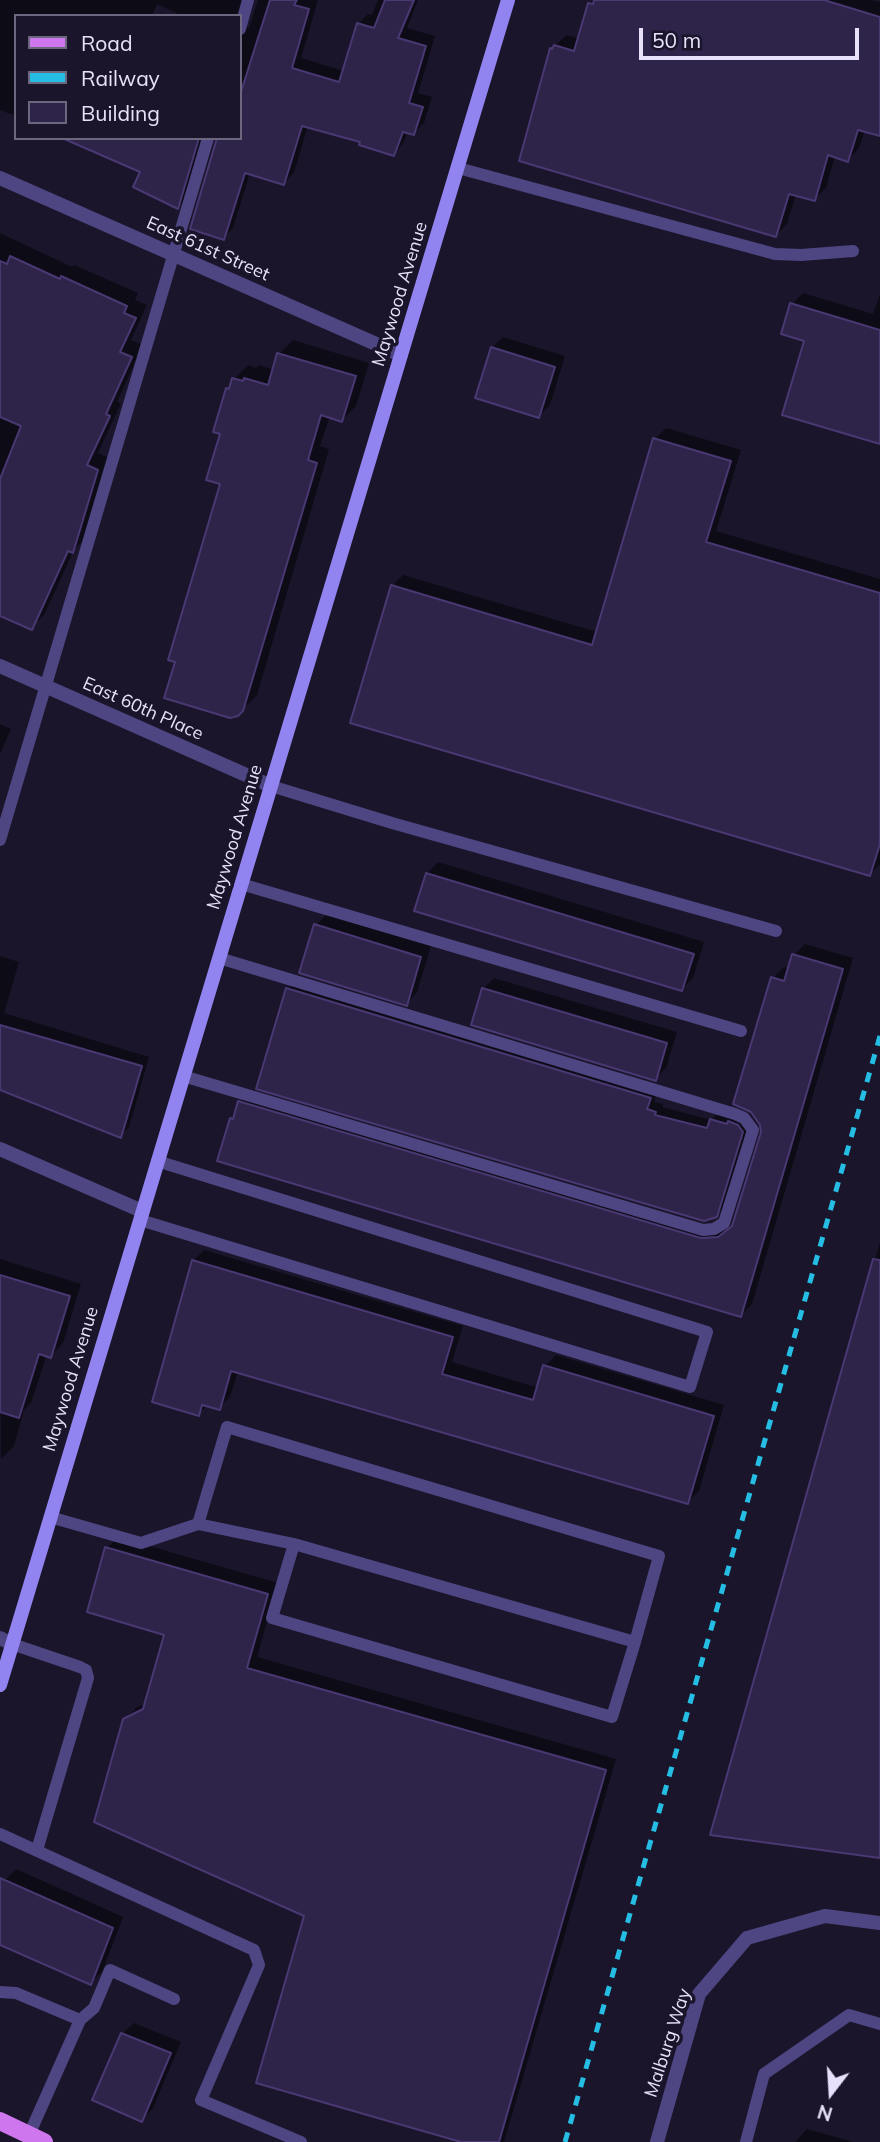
<!DOCTYPE html>
<style>
body{margin:0}
#map{position:relative;width:880px;height:2142px;overflow:hidden;background:#1a152a;font-family:Mulish,sans-serif}
canvas{display:block}
.legend{position:absolute;left:14px;top:14px;width:228px;height:126px;box-sizing:border-box;background:#1a152a;border:2px solid #6c677e;margin:0;padding:9px 12px;list-style:none;font-size:21px;color:#e7e1fb}
.legend li{display:flex;align-items:center;gap:14px;height:35px}
.legend b{width:35px;border:2px solid #6c677e}
.north{position:absolute;left:796px;top:2058px;width:70px;height:70px;-webkit-text-stroke:5px #1a152a;paint-order:stroke;rotate:197deg;font-size:19px;font-weight:700;line-height:28px;text-align:center;color:#e7e1fb}
.north::after{content:'';display:block;margin:auto;width:24px;height:32px;background:#e7e1fb;clip-path:polygon(50% 0,100% 100%,50% 72%,0 100%)}
.scale{position:absolute;left:639px;top:28px;width:220px;height:32px;box-sizing:border-box;border:4px solid #e7e1fb;border-top:0;padding-left:9px;font-size:21px;line-height:24px;white-space:nowrap;color:#e7e1fb;-webkit-text-stroke:5px #1a152a;paint-order:stroke}
</style>
<div id="map">
<canvas width="880" height="2142"></canvas>
<ul class="legend">
<li><b style="height:9px;background:#cd76ee"></b>Road</li>
<li><b style="height:9px;background:#25bde4"></b>Railway</li>
<li><b style="height:19px;background:#2e2349"></b>Building</li>
</ul>
<div class="north">N</div>
<div class="scale">50 m</div>
</div>
<script>
const ctx = document.querySelector('canvas').getContext('2d');
ctx.lineJoin = 'round';
function paint(path, color) { ctx.fillStyle = color; ctx.fill(path, 'evenodd'); }
const poly = rows => new Path2D(rows.map(r => 'M' + r).join(''));
function strokePath(path, color, width, dash) { ctx.strokeStyle = color; ctx.lineWidth = width; ctx.lineCap = dash ? 'butt' : 'round'; ctx.setLineDash(dash || []); ctx.stroke(path); }
function label(font, color, halo, rows, align = 'center') {
  ctx.font = font + ' Mulish,sans-serif'; ctx.lineWidth = 7; ctx.setLineDash([]); ctx.textBaseline = 'middle'; ctx.strokeStyle = halo; ctx.fillStyle = color; for (const [text, x, y, turn = 0] of rows) {
    ctx.save(); ctx.translate(x, y); ctx.rotate((+turn || 0) * Math.PI / 180); ctx.textAlign = isNaN(turn) ? turn : align; if (halo) ctx.strokeText(text, 0, 0); ctx.fillText(text, 0, 0); ctx.restore();
  }
}
const shadow = poly([
 [0,0,246,0,243,24,249,28,258,0,318,0,301,58,344,71,358,24,368,14,372,15,378,0,418,0,407,28,435,36,418,93,432,97,424,123,414,133,408,131,403,144,393,154,362,141,308,125,294,173,284,183,250,173,233,228,223,238,240,138,240,16,183,16,157,4,152,16,16,16,16,116,0,110],
 [593,0,872,0,879,2,880,0,880,134,865,130,859,148,848,160,835,156,826,188,814,199,796,194,787,224,776,235,551,49,567,35,580,39,590,3],
 [66,138,205,138,188,197,178,207,142,171],
 [0,233,72,267,74,265,138,293,135,300,147,305,131,340,143,345,117,402,121,403,98,453,109,458,85,539,74,550,44,615,31,628,0,614],
 [803,293,873,314,880,294,880,442,792,304],
 [503,337,565,356,550,405,539,416,492,348],
 [293,340,369,363,356,406,342,420,330,416,320,446,329,449,257,695,237,715,222,483,223,433,228,389,234,379,248,365,256,368,259,365,274,370,279,354],
 [666,428,741,450,716,531,880,579,880,864,870,874,392,586,403,575,597,632,655,439],
 [0,724,11,729,0,754],
 [438,862,704,942,693,978,682,989,427,874],
 [327,914,431,946,417,992,406,1004,316,925],
 [805,944,853,958,752,1304,741,1315,232,1119,236,1114,240,1102,251,1091,712,1228,731,1226,735,1223,763,1132,773,978,784,967,790,969,794,955],
 [0,956,19,962,4,1013,149,1057,129,1127,120,1136,0,1089],
 [494,978,677,1032,666,1068,655,1079,483,989],
 [295,981,657,1090,654,1102,663,1104,662,1107,711,1120,719,1112,750,1124,724,1208,716,1216,288,989],
 [880,1242,880,1856,712,1833],
 [204,1250,463,1326,452,1362,539,1388,545,1366,556,1355,724,1405,699,1491,687,1502,238,1371,230,1397,219,1408,208,1405,198,1414,193,1261],
 [0,1259,81,1284,63,1343,51,1356,47,1354,31,1403,24,1410,14,1446,1,1459],
 [118,1537,278,1583,257,1657,616,1759,504,2142,465,2142,306,1915,125,1720,136,1708,147,1703,167,1634,107,1548],
 [16,1869,123,1917,102,1972,90,1983,0,1943,0,1891,5,1880],
 [134,2023,181,2042,153,2108,142,2120,122,2034],
 [807,2129,853,2142,795,2142]
]);
const building = poly([
 [270,0,297,0,294,5,309,9,292,68,339,82,357,23,374,28,385,0,414,0,398,38,426,46,409,103,423,107,414,135,403,132,394,156,359,145,360,142,302,126,284,185,245,173,224,240,190,229,217,138,240,138,240,95,270,0],
 [594,0,824,0,880,17,880,136,858,130,848,162,828,155,815,201,789,194,776,237,519,161,550,48,552,49,554,45,574,51,588,3,593,4,594,0],
 [62,138,199,138,178,209,133,187,140,172,62,138],
 [10,256,60,279,61,276,127,306,124,313,136,318,120,352,132,357,106,414,110,416,87,465,98,470,73,553,68,551,32,630,0,616,0,479,21,426,0,417,0,261,7,264,10,256],
 [790,303,880,330,880,444,782,415,804,341,781,334,790,303],
 [491,347,555,367,539,418,475,398,491,347],
 [277,353,356,376,342,422,321,415,308,460,317,463,243,711,238,716,230,718,164,698,175,662,168,660,220,484,206,480,220,434,213,432,226,388,229,389,232,378,243,381,244,378,268,385,277,353],
 [653,438,731,461,706,542,880,593,880,844,870,876,350,723,391,585,592,645,653,438],
 [426,873,694,954,682,991,414,911,426,873],
 [314,924,421,957,407,1006,299,973,314,924],
 [792,954,843,969,741,1317,217,1161,230,1118,233,1119,238,1101,701,1238,718,1237,732,1226,761,1132,760,1125,751,1112,733,1104,771,977,784,981,792,954],
 [286,988,651,1098,647,1109,656,1112,655,1115,707,1128,710,1119,727,1124,728,1121,738,1125,743,1132,717,1217,704,1221,256,1089,286,988],
 [482,988,667,1043,656,1081,471,1025,482,988],
 [0,1025,142,1066,121,1138,0,1090,0,1025],
 [873,1259,880,1260,880,1858,710,1835,873,1259],
 [192,1260,453,1337,442,1374,533,1400,543,1365,714,1416,688,1504,231,1371,220,1410,202,1405,199,1416,152,1402,192,1260],
 [0,1275,70,1296,51,1358,39,1354,19,1418,0,1412,0,1275],
 [105,1547,268,1594,247,1668,606,1770,499,2142,461,2142,256,2083,304,1916,94,1822,123,1719,143,1709,164,1635,87,1612,105,1547],
 [0,1878,113,1928,91,1985,0,1945,0,1878],
 [121,2033,171,2053,142,2122,92,2100,121,2033]
]);
const lane = poly([
 [240,29,248,0],
 [458,168,775,254,801,255,853,251],
 [271,786,392,823,776,931],
 [0,840,208,138],
 [241,884,741,1031],
 [183,1076,703,1230,714,1229,724,1223,753,1130,744,1118,735,1114,219,958],
 [140,1220,690,1387,707,1332,157,1161],
 [50,1517,141,1543,198,1524,294,1544,635,1642,612,1717,272,1618,294,1544],
 [198,1524,227,1427,659,1556,635,1642],
 [12,1644,80,1667,86,1670,88,1678,37,1850],
 [0,1834,254,1950,259,1965,201,2100,301,2142],
 [0,1992,16,1993,80,2020],
 [29,2135,80,2020,94,2008,110,1970,174,1999],
 [746,2142,764,2074,849,2015,880,2024]
]);
const street = poly([
 [0,178,401,355],
 [0,666,271,786],
 [0,1149,142,1211],
 [0,1638,12,1644],
 [657,2142,699,1994,747,1938,825,1916,880,1923]
]);
const secondary = poly([
 [0,1685,508,0]
]);
const primary = poly([
 [0,2121,44,2142]
]);
const rail = poly([
 [565,2142,880,1036]
]);
const streetNames = [
 ["East 61st Street",208,249,24],
 ["Maywood Avenue",400,294,-73],
 ["East 60th Place",143,709,24],
 ["Maywood Avenue",235,837,-73],
 ["Maywood Avenue",71,1379,-73],
 ["Malburg Way",668,2043,-72]
];
paint(shadow, '#0007');
paint(building, '#2e2349');
strokePath(building, '#493872', 2);
strokePath(lane, '#4e4683', 12);
strokePath(street, '#4e4683', 14);
strokePath(secondary, '#9284f0', 14);
strokePath(primary, '#cd76ee', 18);
strokePath(rail, '#25bde4', 5, [10, 9]);
label('18px', '#e7e1fb', '#1a152a', streetNames);
</script>
